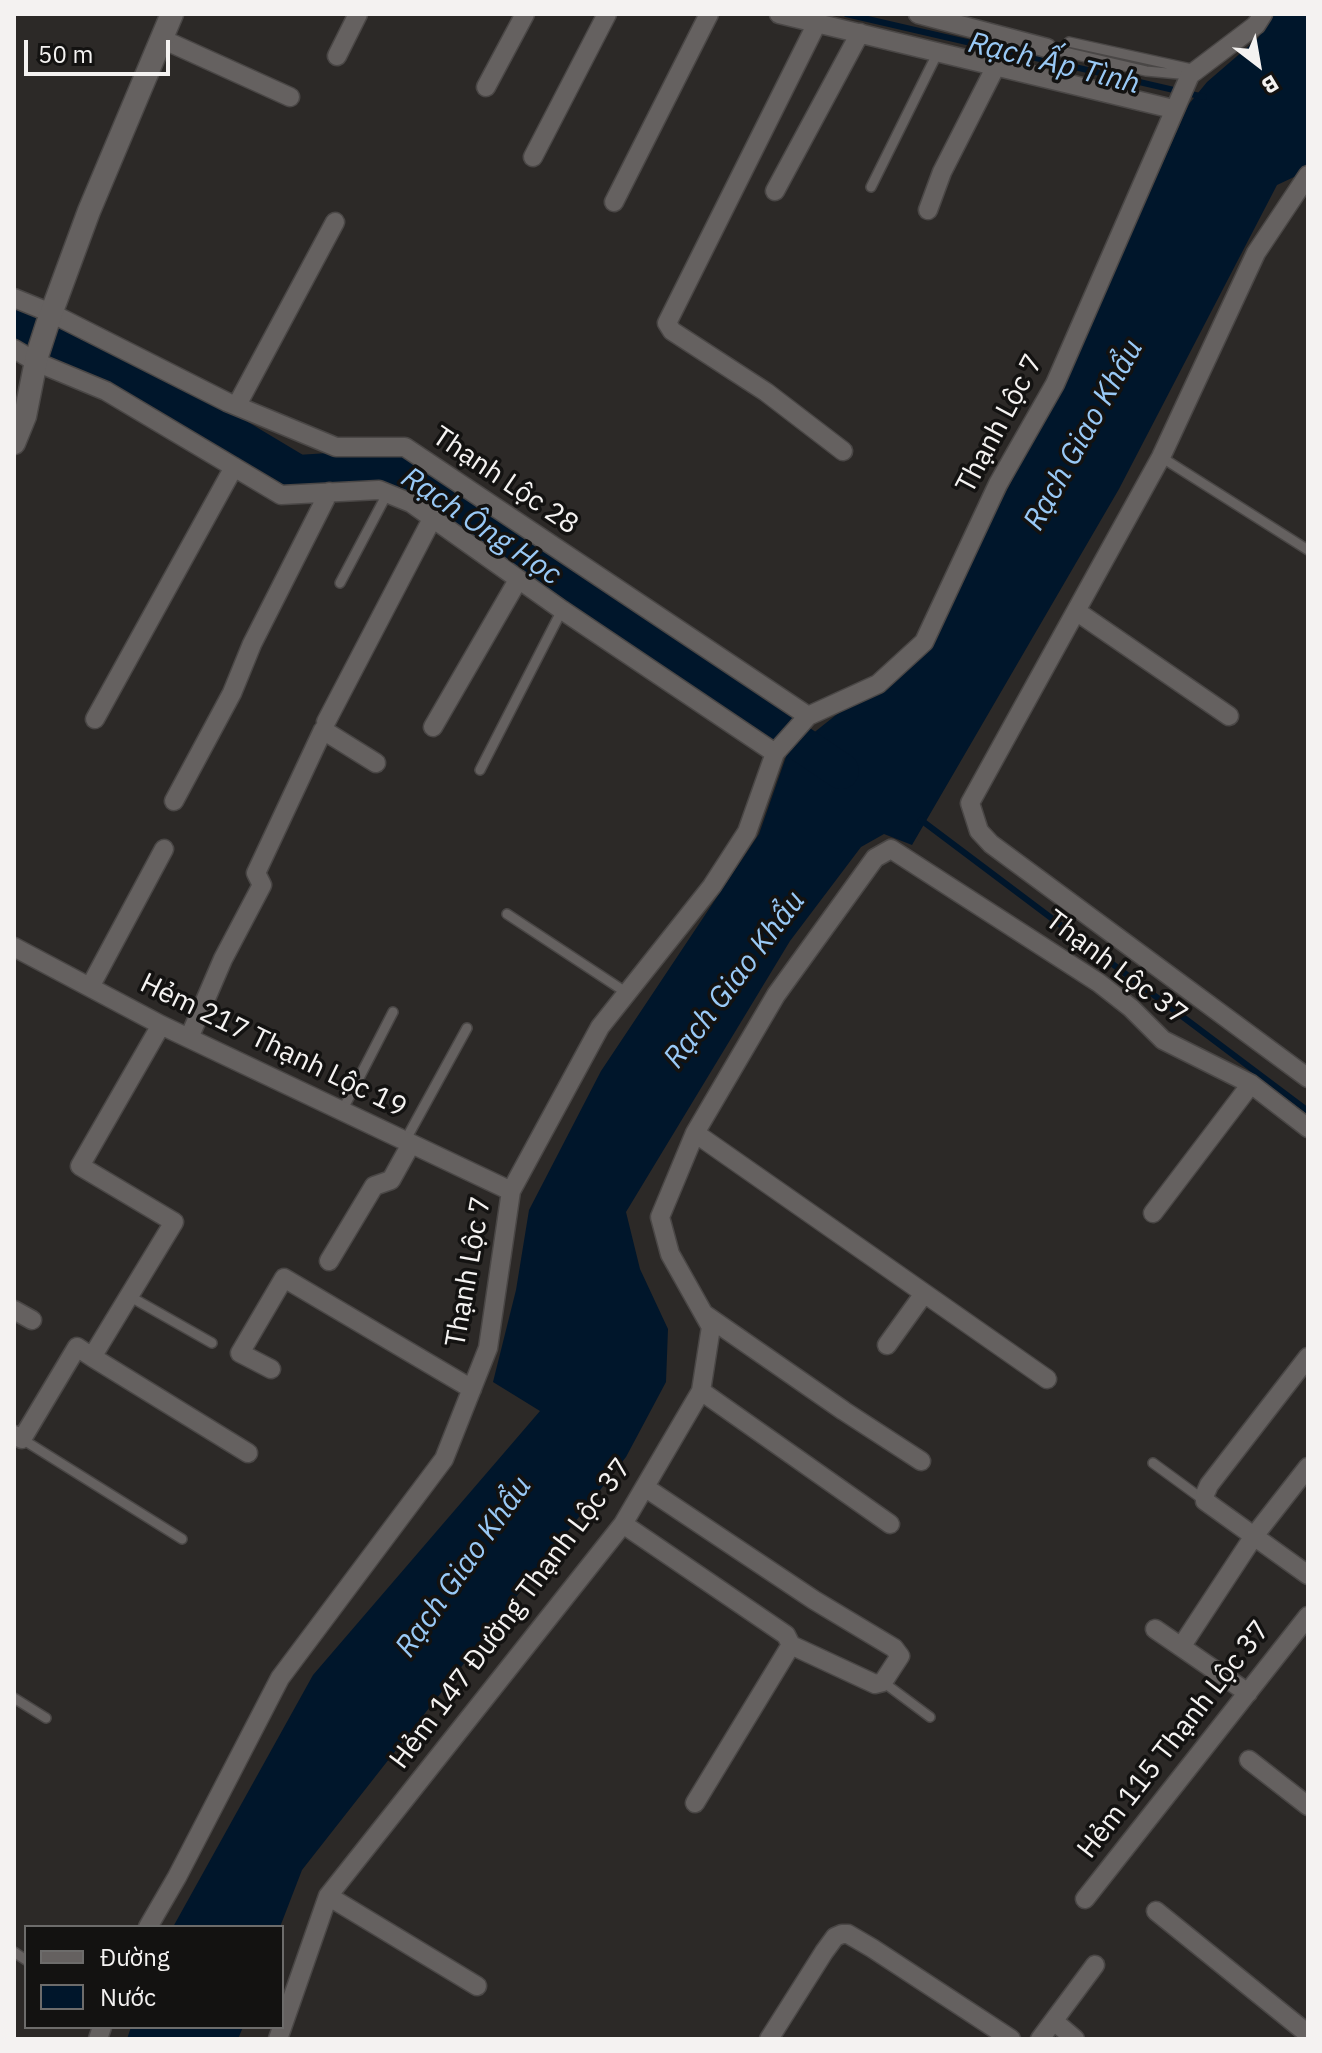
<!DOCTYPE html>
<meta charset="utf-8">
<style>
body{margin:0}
#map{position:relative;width:1322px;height:2053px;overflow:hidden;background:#2c2927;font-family:"IBM Plex Sans",sans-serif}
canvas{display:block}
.frame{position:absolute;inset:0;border:16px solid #f4f2f1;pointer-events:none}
.legend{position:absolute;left:24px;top:1925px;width:260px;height:104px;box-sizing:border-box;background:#131211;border:2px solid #6d6c6b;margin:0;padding:10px 14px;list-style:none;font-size:24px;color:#f4f2f1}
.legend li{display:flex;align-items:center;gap:16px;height:40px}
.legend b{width:40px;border:2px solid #6d6c6b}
.north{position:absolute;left:1218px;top:24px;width:80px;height:80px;-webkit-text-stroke:6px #131211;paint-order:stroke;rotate:149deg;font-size:22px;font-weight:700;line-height:32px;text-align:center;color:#f4f2f1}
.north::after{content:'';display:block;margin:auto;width:28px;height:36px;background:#f4f2f1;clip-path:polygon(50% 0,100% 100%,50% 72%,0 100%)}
.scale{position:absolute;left:24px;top:40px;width:146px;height:36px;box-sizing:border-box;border:4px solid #f4f2f1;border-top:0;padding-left:10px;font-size:24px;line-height:28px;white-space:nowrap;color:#f4f2f1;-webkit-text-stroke:6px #131211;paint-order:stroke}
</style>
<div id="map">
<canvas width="1322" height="2053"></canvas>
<div class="frame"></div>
<ul class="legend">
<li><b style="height:10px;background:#656160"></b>Đường</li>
<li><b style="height:22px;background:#00162b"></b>Nước</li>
</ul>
<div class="north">B</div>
<div class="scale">50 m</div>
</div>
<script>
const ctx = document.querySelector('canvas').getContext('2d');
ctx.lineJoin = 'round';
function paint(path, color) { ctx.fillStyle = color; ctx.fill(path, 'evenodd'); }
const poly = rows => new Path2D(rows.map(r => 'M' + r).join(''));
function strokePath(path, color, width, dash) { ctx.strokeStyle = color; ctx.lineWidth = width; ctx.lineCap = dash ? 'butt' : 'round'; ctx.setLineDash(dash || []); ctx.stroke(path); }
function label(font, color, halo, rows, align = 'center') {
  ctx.font = font + ' "IBM Plex Sans",sans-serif'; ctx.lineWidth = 7; ctx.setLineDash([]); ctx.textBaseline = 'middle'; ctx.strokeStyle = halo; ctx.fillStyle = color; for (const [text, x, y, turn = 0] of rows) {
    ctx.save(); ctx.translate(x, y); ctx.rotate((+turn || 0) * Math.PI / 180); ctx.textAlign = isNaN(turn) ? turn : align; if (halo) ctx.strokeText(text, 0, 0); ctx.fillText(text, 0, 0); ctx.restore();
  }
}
const water = poly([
 [1274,14,1308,14,1308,181,1294,177,1277,185,1119,489,912,845,884,834,861,847,790,941,626,1212,640,1269,668,1329,666,1382,626,1457,302,1870,280,1927,173,1927,313,1675,540,1411,493,1382,516,1290,529,1210,601,1071,759,834,787,754,836,715,904,671,937,637,951,599,1084,340,1189,104,1207,82,1258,38],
 [131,2027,243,2027,238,2039,127,2039]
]);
const stream = poly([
 [846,14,1204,97],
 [921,820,1308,1111]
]);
const river = poly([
 [14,322,166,394,298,473,393,467,841,771]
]);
const service = poly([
 [1069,42,1196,70],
 [1047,48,1146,71,1190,75],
 [871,187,938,52],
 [1161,457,1308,550],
 [340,583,387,494],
 [480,770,562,610],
 [507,914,627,993],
 [342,1111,393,1012],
 [405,1141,467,1028],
 [129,1296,212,1343],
 [22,1439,182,1539],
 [1153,1463,1205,1501],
 [883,1682,930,1717],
 [14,1698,46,1718],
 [14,1952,26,1960]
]);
const minor = poly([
 [779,14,1173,109],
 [918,14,1047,48],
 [817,23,667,323,672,331,766,392,843,451],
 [162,39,290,97],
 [337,56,358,14],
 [486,87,525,14],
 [533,157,607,14],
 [1308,175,1256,253,1161,457,970,803,979,831,991,844,1308,1078],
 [775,191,860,33],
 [614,202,709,14],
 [928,210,942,172,996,66],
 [14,298,51,313,227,402,336,447,405,447,808,716],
 [14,349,36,362,106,391,281,495,379,490,411,503,562,610,775,753],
 [237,405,335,222],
 [1076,611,1229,716],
 [95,719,234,467],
 [326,722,432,519],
 [433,727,518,580],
 [174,801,232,693,252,644,329,492],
 [14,947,161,1025,511,1191],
 [90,987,164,849],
 [189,1038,223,959,262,885,256,873,323,730,376,763],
 [695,1133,1047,1379],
 [1153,1213,1251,1084],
 [329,1261,374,1186,391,1180,411,1144],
 [14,1310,32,1320],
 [704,1314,844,1411,921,1461],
 [887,1345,923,1295],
 [92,1357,248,1453],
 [1308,1357,1209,1485,1205,1494,1205,1501,1308,1575],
 [271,1369,240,1353,284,1278,472,1389],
 [701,1391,890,1524],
 [14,1435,22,1439,77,1347,92,1357,174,1222,80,1166,161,1025],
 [646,1488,814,1600,894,1648,900,1656,883,1682,875,1684,791,1645],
 [623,1524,786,1635,791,1645,695,1803],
 [1155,1629,1248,1693],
 [1181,1647,1254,1536,1308,1467],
 [1249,1760,1308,1806],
 [328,1896,477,1986],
 [1085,1899,1308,1616],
 [1156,1911,1308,2034],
 [148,1927,177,1877,280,1678,444,1459,488,1348,511,1191,600,1027,712,886,747,832,775,753,808,716,878,684,924,642,998,484,1055,384,1190,75,1256,25,1263,14],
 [1055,2022,1075,2039],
 [98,2039,102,2027],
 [278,2039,328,1896,623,1524,701,1391,711,1327,670,1254,660,1217,695,1133,776,995,875,858,891,849,1099,983,1131,1008,1163,1040,1251,1084,1308,1128],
 [769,2039,824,1952,835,1937,842,1934,848,1934,872,1948,1011,2039],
 [1040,2039,1095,1965]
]);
const tertiary = poly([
 [14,443,25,416,37,356,48,322,89,211,172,14]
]);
const streetNames = [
 ["Thạnh Lộc 7",1000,424,-62],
 ["Thạnh Lộc 28",505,481,34],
 ["Thạnh Lộc 37",1116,968,37],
 ["Hẻm 217 Thạnh Lộc 19",273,1046,26],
 ["Thạnh Lộc 7",469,1272,-80],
 ["Hẻm 147 Đường Thạnh Lộc 37",511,1614,-53],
 ["Hẻm 115 Thạnh Lộc 37",1174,1740,-52]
];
const waterNames = [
 ["Rạch Ấp Tình",1054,64,14],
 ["Rạch Giao Khẩu",1084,435,-61],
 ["Rạch Ông Học",481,527,34],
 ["Rạch Giao Khẩu",735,980,-53],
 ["Rạch Giao Khẩu",464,1567,-55]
];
paint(water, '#00162b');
strokePath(stream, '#00162b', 6);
strokePath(river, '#00162b', 36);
strokePath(service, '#4a4746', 12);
strokePath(minor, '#4a4746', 21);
strokePath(tertiary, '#4a4746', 25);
strokePath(service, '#656160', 9);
strokePath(minor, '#656160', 18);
strokePath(tertiary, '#656160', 22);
label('28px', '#f4f2f1', '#131211', streetNames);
label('italic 30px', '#99c9f6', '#131211', waterNames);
</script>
